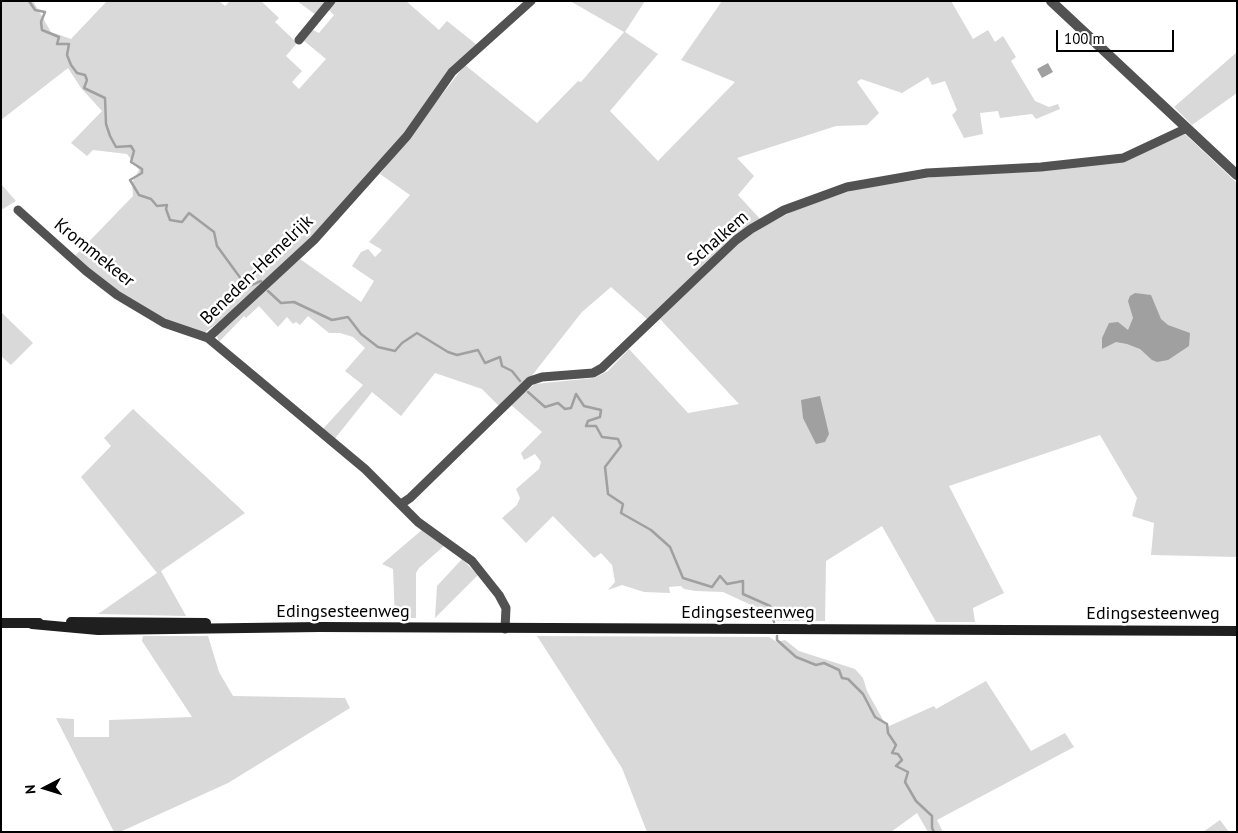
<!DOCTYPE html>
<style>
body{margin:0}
#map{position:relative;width:1238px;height:833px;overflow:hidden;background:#fff;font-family:"PT Sans",sans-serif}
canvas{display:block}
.frame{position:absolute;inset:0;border:2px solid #000;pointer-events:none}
.north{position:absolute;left:20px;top:763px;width:50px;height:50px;-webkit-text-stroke:4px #fff;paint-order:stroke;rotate:265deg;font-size:14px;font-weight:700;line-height:20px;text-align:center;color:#000}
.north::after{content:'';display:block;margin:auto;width:18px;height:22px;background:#000;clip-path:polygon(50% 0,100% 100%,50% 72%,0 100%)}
.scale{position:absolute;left:1056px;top:30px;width:118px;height:22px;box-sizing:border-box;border:2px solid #000;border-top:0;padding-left:6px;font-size:15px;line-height:18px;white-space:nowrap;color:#000;-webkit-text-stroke:4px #fff;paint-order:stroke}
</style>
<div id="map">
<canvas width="1238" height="833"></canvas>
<div class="frame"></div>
<div class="north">N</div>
<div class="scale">100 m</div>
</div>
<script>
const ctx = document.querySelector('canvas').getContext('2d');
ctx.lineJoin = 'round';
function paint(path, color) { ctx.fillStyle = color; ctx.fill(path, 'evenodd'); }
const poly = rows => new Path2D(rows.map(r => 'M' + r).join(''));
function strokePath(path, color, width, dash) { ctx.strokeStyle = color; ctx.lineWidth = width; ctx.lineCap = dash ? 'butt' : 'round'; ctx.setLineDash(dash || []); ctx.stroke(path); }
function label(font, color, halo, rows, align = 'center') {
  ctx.font = font + ' "PT Sans",sans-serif'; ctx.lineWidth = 5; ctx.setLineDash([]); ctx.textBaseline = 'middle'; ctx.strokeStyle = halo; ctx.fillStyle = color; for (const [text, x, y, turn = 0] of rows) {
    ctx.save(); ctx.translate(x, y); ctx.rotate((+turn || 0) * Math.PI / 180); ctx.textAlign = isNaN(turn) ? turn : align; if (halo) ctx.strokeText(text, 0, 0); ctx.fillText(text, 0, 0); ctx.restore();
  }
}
const green = poly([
 [1,1,33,1,51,32,71,39,107,1,219,1,225,6,230,1,261,1,279,18,275,22,297,43,286,56,302,71,292,82,299,89,326,59,303,40,313,30,319,33,334,15,328,9,335,1,406,1,439,30,447,21,477,45,387,155,314,235,220,321,204,333,172,323,108,285,74,257,133,196,132,183,139,170,127,154,93,150,87,156,71,143,102,111,81,88,68,68,1,120],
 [297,1,328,1,316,15],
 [570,1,645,1,625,32,658,54,610,111,658,161,735,82,681,60,722,1,951,1,973,39,988,30,995,42,1003,36,1016,57,1011,61,1035,101,1049,107,1058,104,1060,109,1036,119,1032,114,1000,118,998,111,980,113,983,134,964,138,952,115,957,110,945,81,932,85,928,77,902,93,861,79,857,82,879,113,867,125,836,126,737,158,754,176,738,195,761,220,648,320,611,287,582,312,530,378,499,406,482,389,435,373,401,416,372,392,333,441,322,430,363,385,345,371,365,348,353,337,340,333,329,333,308,316,300,325,296,322,293,324,287,317,278,327,259,306,246,318,244,316,219,342,217,336,218,332,300,259,361,302,374,281,352,266,361,252,368,249,375,257,382,250,369,242,410,195,380,174,465,65,537,123,578,81,581,82,624,32],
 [1237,52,1237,93,1192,125,1174,107],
 [1185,134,1237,183,1237,557,1151,555,1154,523,1132,516,1137,498,1100,435,949,486,1004,593,973,608,975,622,936,622,882,526,826,561,825,621,776,621,775,612,751,605,723,592,696,591,684,589,681,586,669,587,670,593,644,592,622,585,608,590,615,582,612,565,601,553,594,558,553,516,526,543,502,518,517,505,520,498,516,489,539,469,541,462,535,454,524,460,521,453,542,432,510,404,535,384,594,378,608,371,629,349,688,413,739,404,660,319,739,242,768,224,795,210,853,190,940,176,1123,161],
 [1,184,16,201,1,210],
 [1,312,33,343,11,365,1,356],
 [133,409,245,513,161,571,186,616,98,614,157,573,81,477,111,446,104,438],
 [423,529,445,545,419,568,416,573,416,618,395,618,393,569,382,564],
 [462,559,478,575,435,618,437,586],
 [143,636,208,636,219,672,233,696,345,698,350,708,228,783,120,832,114,832,56,718,74,719,74,737,109,737,109,720,192,717,142,641],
 [537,636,769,637,777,642,785,640,799,651,855,669,863,678,867,691,887,727,934,706,936,709,986,681,1031,751,1065,733,1074,747,937,820,943,832,928,832,917,813,891,832,647,832,622,768],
 [1220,820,1229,832,1203,832]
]);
const water = poly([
 [1048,63,1053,72,1042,78,1037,69],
 [1135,293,1151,295,1161,319,1168,325,1190,333,1189,346,1168,360,1157,362,1152,360,1140,349,1127,344,1116,342,1102,349,1102,338,1109,323,1118,322,1128,330,1133,318,1128,301,1130,296],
 [820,396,829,434,825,442,816,444,803,418,801,400]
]);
const stream = poly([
 [29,1,35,10,45,12,41,22,42,30,59,37,57,44,69,44,67,55,71,65,77,73,85,75,87,80,84,88,105,98,106,124,110,136,116,147,131,146,134,151,131,162,142,169,142,173,130,180,139,195,151,199,157,206,167,205,166,209,170,220,182,222,189,213,214,232,217,246,247,287,261,281],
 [268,291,281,303,294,302,332,320,348,317,361,334,378,347,395,351,402,343,417,333,448,352,457,355,478,350,485,363,500,357,502,366,512,371,520,381],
 [528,392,545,407,558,403,565,409,571,408,576,394,584,406,601,410,600,417,588,421,586,426,596,426,602,437,618,439,621,446,605,467,608,494,623,504,621,513,651,530,670,547,683,578,712,587,720,576,727,584,743,581,743,594,770,606,774,622],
 [777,636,777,640,796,657,816,665,824,663,839,670,842,678,848,679,863,694,875,717,887,724,888,733,896,745,892,753,898,754,902,760,896,766,908,772,905,782,916,801,932,816,932,828,934,832]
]);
const minor = poly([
 [299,40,331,1],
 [18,210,86,271,117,295,164,323,208,338,365,469,418,522,472,561,499,595,506,608,505,629],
 [208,338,314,240,407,136,452,72,531,1],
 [401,504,410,498,530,381,542,377,593,373,602,368,736,240,751,229,784,210,847,187,927,173,1041,167,1123,158,1187,128]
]);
const tertiary = poly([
 [1051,1,1237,175]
]);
const secondary = poly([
 [71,622,206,623],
 [1,623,39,623],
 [32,624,98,630,320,627,1237,631]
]);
const streetNames = [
 ["Schalkem",718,239,-41],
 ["Krommekeer",94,253,39],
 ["Beneden-Hemelrijk",257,270,-44],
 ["Edingsesteenweg",343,612],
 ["Edingsesteenweg",748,613],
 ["Edingsesteenweg",1153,614]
];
paint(green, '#d9d9d9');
paint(water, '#a0a0a0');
strokePath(stream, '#a0a0a0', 2.5);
strokePath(minor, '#525252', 9);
strokePath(tertiary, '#525252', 10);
strokePath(secondary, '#1f1f1f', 10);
label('18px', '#000', '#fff', streetNames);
</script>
